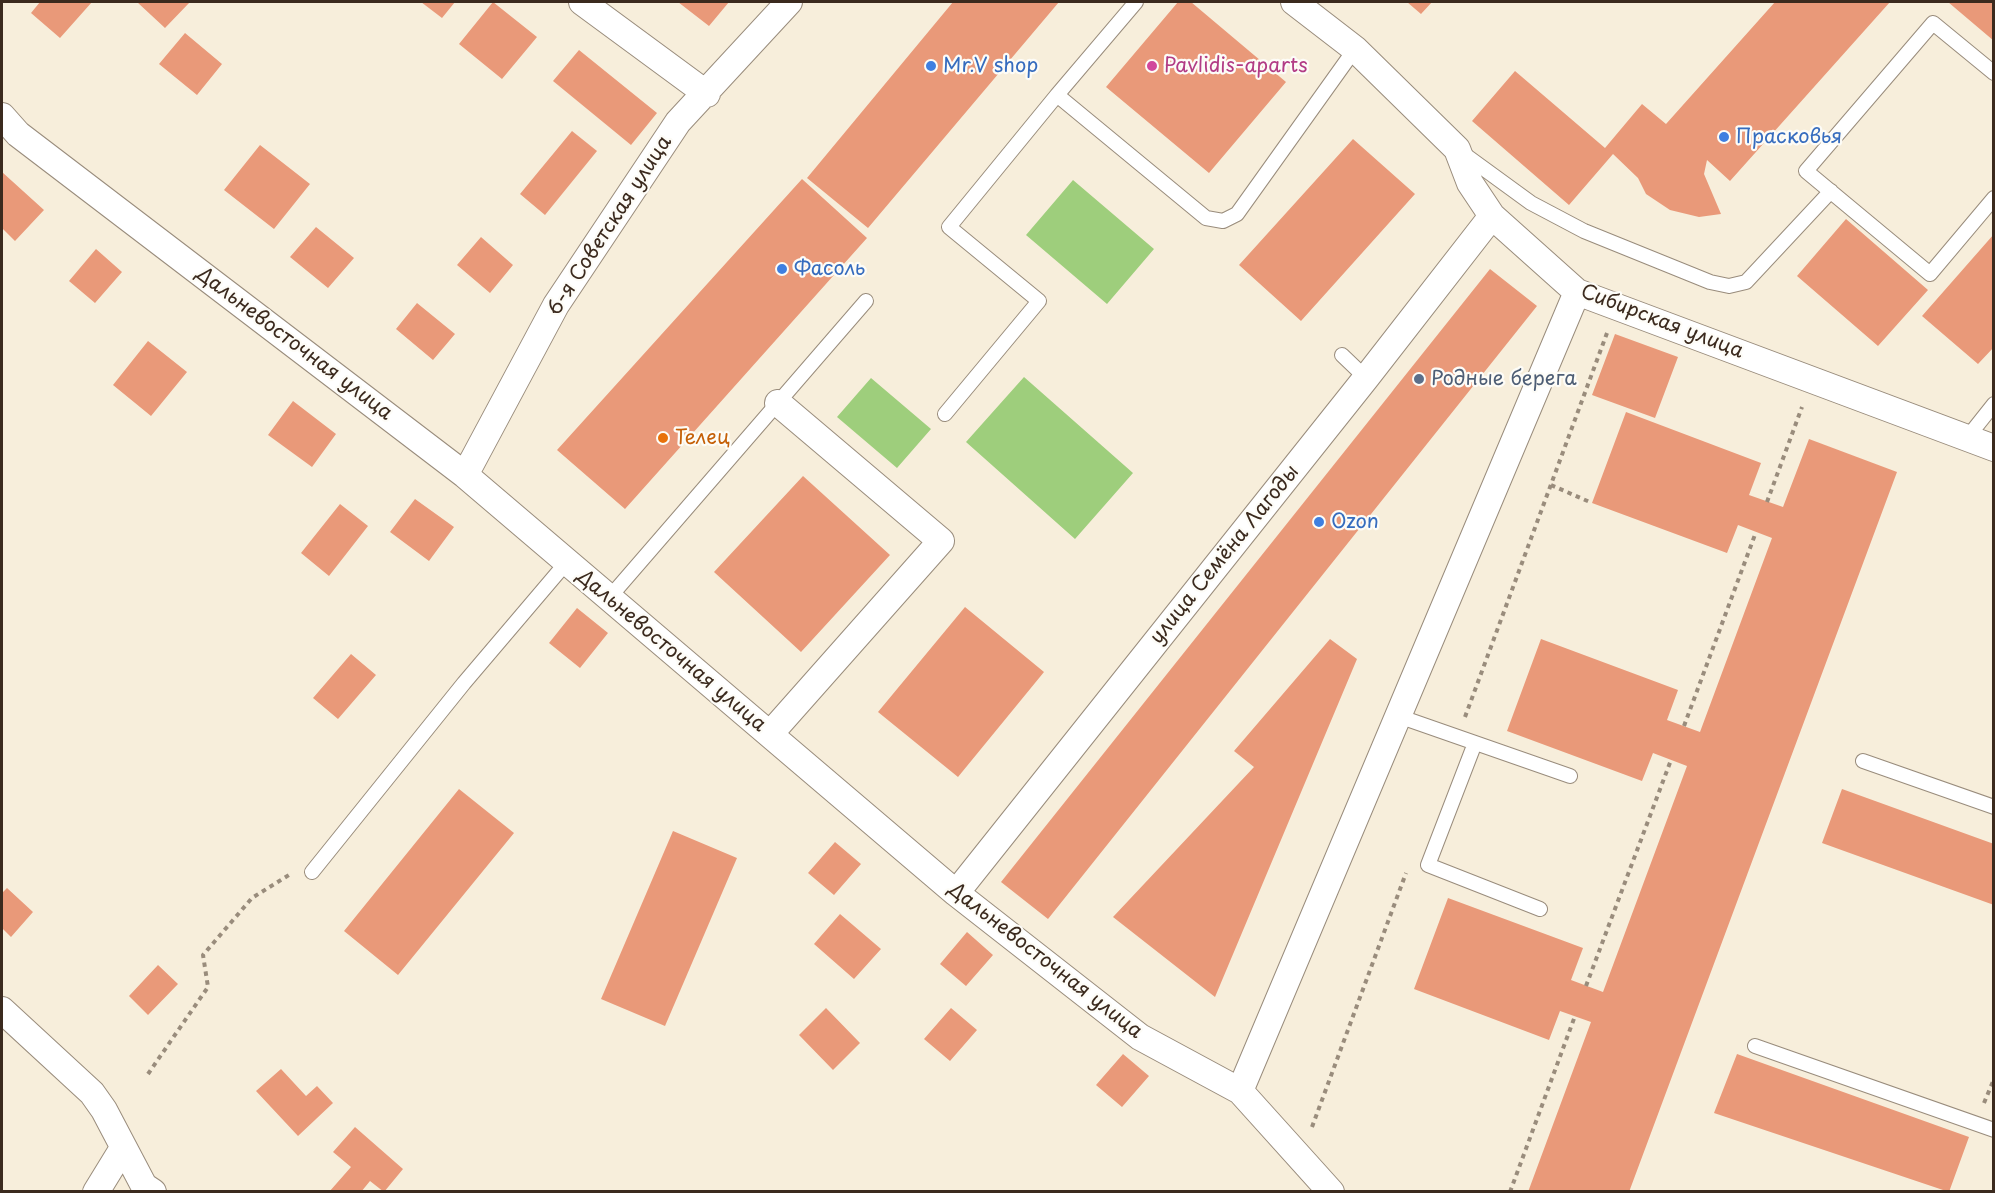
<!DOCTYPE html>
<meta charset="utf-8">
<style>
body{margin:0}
#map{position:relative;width:1995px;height:1193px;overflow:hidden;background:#f7eedb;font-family:"Playpen Sans",sans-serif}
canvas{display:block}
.frame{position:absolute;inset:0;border:3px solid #3b2a1e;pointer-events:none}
</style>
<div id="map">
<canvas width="1995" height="1193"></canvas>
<div class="frame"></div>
</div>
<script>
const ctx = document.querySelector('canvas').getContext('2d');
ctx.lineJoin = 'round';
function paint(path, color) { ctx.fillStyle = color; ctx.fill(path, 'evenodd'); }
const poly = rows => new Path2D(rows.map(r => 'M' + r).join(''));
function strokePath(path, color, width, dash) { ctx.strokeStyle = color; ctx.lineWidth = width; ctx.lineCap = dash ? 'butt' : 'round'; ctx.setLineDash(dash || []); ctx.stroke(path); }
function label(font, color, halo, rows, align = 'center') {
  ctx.font = font + ' "Playpen Sans",sans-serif'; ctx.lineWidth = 4.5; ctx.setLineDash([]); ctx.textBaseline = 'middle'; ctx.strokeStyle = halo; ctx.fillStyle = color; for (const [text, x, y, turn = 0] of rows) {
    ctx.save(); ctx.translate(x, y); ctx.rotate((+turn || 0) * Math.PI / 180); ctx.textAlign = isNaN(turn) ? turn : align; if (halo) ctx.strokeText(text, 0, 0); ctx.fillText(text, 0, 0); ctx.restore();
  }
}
const green = poly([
 [1073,180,1154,249,1107,304,1026,235],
 [1024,377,1133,473,1075,539,966,442],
 [871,378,931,429,897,468,837,417]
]);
const building = poly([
 [40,2,92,2,60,38,31,13],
 [137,2,190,2,165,28],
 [421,2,455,2,442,18],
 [493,2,537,37,502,79,459,44],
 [678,2,729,2,709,26],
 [953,2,1059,2,868,228,807,178],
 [1178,2,1191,2,1286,82,1209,173,1106,87],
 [1407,2,1432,2,1421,14],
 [1775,2,1890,2,1730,181,1707,160,1704,174,1721,214,1699,217,1670,210,1646,194,1638,178,1613,154,1569,205,1472,121,1515,71,1605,148,1642,104,1666,124],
 [1948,2,1994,2,1994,41],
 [185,33,222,64,197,95,159,64],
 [579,50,657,113,631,145,553,81],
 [572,131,597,151,545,215,520,194],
 [1353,139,1415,194,1301,321,1239,265],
 [260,145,310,184,274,229,224,190],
 [2,172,44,210,15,241,2,228],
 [802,179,867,238,625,509,557,450],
 [1846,219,1928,290,1878,346,1797,276],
 [316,227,354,258,328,288,290,257],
 [1994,234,1994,347,1978,364,1922,316],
 [481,237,513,265,490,293,457,265],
 [96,249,122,272,95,303,69,281],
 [1490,269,1537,306,1048,919,1001,882],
 [417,303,455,334,433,360,396,329],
 [1615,334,1678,357,1655,418,1592,395],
 [148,341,187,372,151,416,113,385],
 [293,401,336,434,312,467,268,435],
 [1626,412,1761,463,1749,495,1783,507,1809,439,1897,472,1629,1192,1528,1192,1591,1022,1560,1011,1549,1040,1414,989,1448,898,1583,948,1571,980,1603,992,1687,766,1653,753,1642,781,1507,731,1541,639,1678,690,1667,720,1700,732,1772,538,1738,525,1727,553,1592,503],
 [803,476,890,555,801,652,714,572],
 [415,499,454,527,429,561,390,532],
 [340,504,368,526,329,576,301,553],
 [965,607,1044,672,958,777,878,712],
 [577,608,608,633,580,668,549,643],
 [1330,639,1357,659,1215,997,1113,917,1254,767,1234,751],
 [351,654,376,675,338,719,313,698],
 [459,789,514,833,398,975,344,931],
 [1842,789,1994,844,1994,905,1822,843],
 [673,831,737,858,665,1026,601,999],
 [835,842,861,864,834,895,808,873],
 [7,888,33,912,11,937,2,928,2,893],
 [840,914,881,949,854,979,814,944],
 [967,932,993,955,966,986,940,964],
 [158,965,178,984,148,1015,129,996],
 [826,1008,860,1043,833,1070,799,1035],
 [951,1008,977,1030,950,1061,924,1039],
 [1123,1054,1149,1076,1122,1107,1096,1085],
 [1737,1054,1969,1137,1949,1192,1714,1113],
 [281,1069,306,1096,317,1086,333,1103,298,1136,256,1091],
 [355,1127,403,1169,384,1192,370,1181,361,1192,329,1192,351,1167,333,1152]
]);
const path = poly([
 [1551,485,1592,503],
 [1767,502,1802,407],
 [1465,717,1607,333],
 [1684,726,1756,532],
 [1586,986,1671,760],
 [148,1074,208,987,203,955,252,898,289,875],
 [1984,1103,1994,1079],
 [1312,1127,1406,873],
 [1510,1192,1575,1016]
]);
const service = poly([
 [1994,73,1933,23,1806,171,1930,274,1994,198],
 [1057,95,1136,2],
 [1461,152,1531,203,1584,231,1710,282,1729,286,1746,282,1831,191],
 [1342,355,1366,378],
 [945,414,1039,301,949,227,1057,95,1206,218,1223,221,1237,214,1355,49],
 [1967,438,1994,404],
 [609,598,866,301],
 [1398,716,1570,776],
 [1475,743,1428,865,1540,909],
 [1863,761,1994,807],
 [312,872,464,683,566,563],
 [1755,1046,1994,1130]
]);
const minor = poly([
 [582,2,707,94],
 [1294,2,1355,49,1457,149,1470,183,1492,216,1577,292,1994,448],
 [2,116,18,134,465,475,956,893,1140,1037,1240,1091,1331,1192],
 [465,475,556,305,678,122,789,2],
 [770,734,941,541,778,403],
 [956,893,1366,378,1492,216],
 [2,1010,92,1093,104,1110,144,1186,153,1192],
 [1240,1091,1577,292],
 [96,1192,123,1148]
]);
const markers = [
 [931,66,6,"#3f7fe0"],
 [1152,66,6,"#d1479c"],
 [1724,137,6,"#3f7fe0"],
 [782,269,6,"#3f7fe0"],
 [1419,379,6,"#5c6f8a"],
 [663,438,6,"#e8710a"],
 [1319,522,6,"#3f7fe0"]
];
const shopNames = [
 ["Mr.V shop",943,66],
 ["Прасковья",1736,137],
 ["Фасоль",794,269],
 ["Ozon",1331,522]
];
const hotelNames = [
 ["Pavlidis-aparts",1164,66]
];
const streetNames = [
 ["6-я Советская улица",610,226,-57],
 ["Сибирская улица",1662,322,21],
 ["Дальневосточная улица",294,344,37],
 ["улица Семёна Лагоды",1225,555,-51],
 ["Дальневосточная улица",671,651,40],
 ["Дальневосточная улица",1045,961,38]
];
const serviceNames = [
 ["Родные берега",1431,379]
];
const foodNames = [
 ["Телец",675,438]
];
paint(green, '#9ece7c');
paint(building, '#e99979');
strokePath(service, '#998c7c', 16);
strokePath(minor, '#998c7c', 28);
strokePath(path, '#998c7c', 4, [4.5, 4.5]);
strokePath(service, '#fff', 14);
strokePath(minor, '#fff', 26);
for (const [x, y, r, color] of markers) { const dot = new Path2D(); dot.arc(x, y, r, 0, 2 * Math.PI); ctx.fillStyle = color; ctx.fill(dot); strokePath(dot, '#fdfcf7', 2); }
label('20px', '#366cbe', '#fdfcf7', shopNames, 'left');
label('20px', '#b23c85', '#fdfcf7', hotelNames, 'left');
label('20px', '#3b2a1e', '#fdfcf7', streetNames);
label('20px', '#4e5e75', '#fdfcf7', serviceNames, 'left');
label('20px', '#c56008', '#fdfcf7', foodNames, 'left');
</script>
